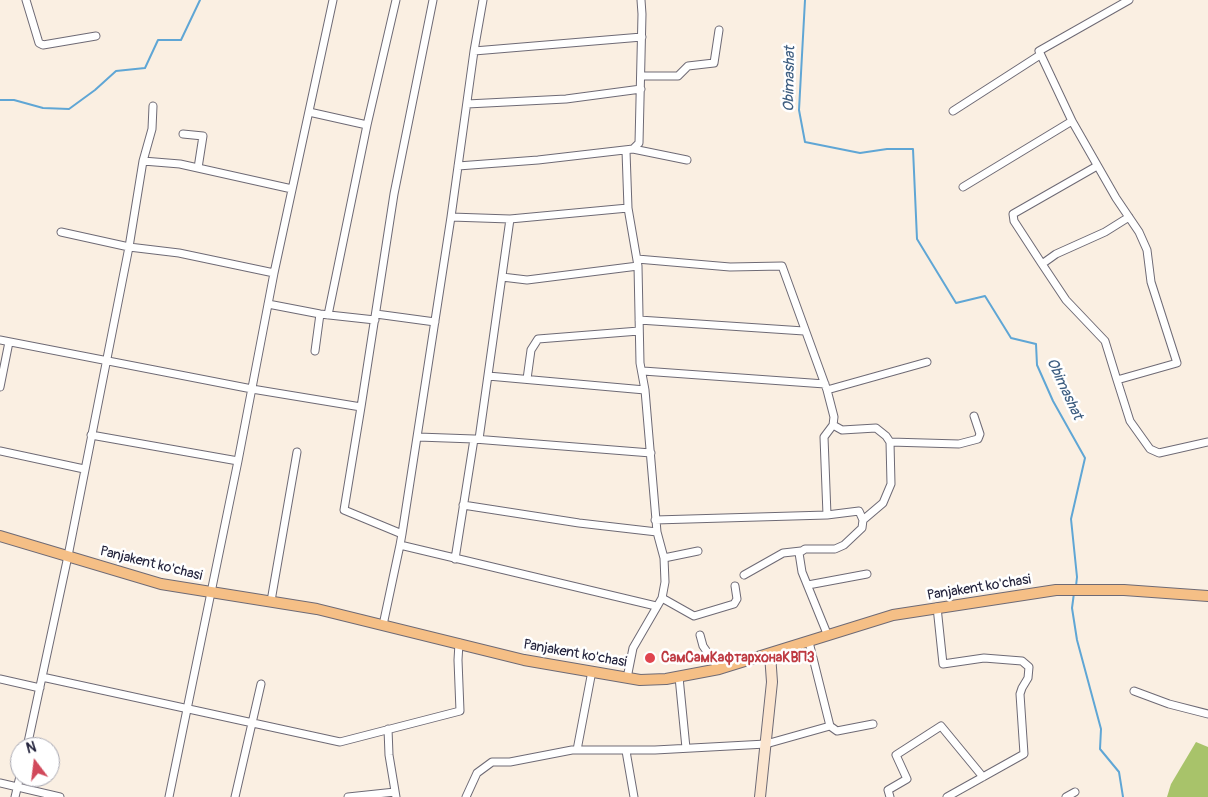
<!DOCTYPE html>
<meta charset="utf-8">
<style>
body{margin:0}
#map{position:relative;width:1208px;height:797px;overflow:hidden;background:#faefe2;font-family:Pangolin,sans-serif}
canvas{display:block}
.north{position:absolute;left:10px;top:737px;width:50px;height:50px;box-sizing:border-box;background:#fff;border:1px solid #a7a7b1;border-radius:50%;rotate:345deg;font-size:14px;font-weight:700;line-height:20px;text-align:center;color:#22223b}
.north::after{content:'';display:block;margin:auto;width:18px;height:22px;background:#d1495b;clip-path:polygon(50% 0,100% 100%,50% 72%,0 100%)}
</style>
<div id="map">
<canvas width="1208" height="797"></canvas>
<div class="north">N</div>
</div>
<script>
const ctx = document.querySelector('canvas').getContext('2d');
ctx.lineJoin = 'round';
function paint(path, color) { ctx.fillStyle = color; ctx.fill(path, 'evenodd'); }
const poly = rows => new Path2D(rows.map(r => 'M' + r).join(''));
function strokePath(path, color, width, dash) { ctx.strokeStyle = color; ctx.lineWidth = width; ctx.lineCap = dash ? 'butt' : 'round'; ctx.setLineDash(dash || []); ctx.stroke(path); }
function label(font, color, halo, rows, align = 'center') {
  ctx.font = font + ' Pangolin,sans-serif'; ctx.lineWidth = 5; ctx.setLineDash([]); ctx.textBaseline = 'middle'; ctx.strokeStyle = halo; ctx.fillStyle = color; for (const [text, x, y, turn = 0] of rows) {
    ctx.save(); ctx.translate(x, y); ctx.rotate((+turn || 0) * Math.PI / 180); ctx.textAlign = isNaN(turn) ? turn : align; if (halo) ctx.strokeText(text, 0, 0); ctx.fillText(text, 0, 0); ctx.restore();
  }
}
const green = poly([
 [1196,742,1208,747,1208,797,1167,797,1171,784]
]);
const stream = poly([
 [805,0,799,110,805,142,860,153,887,149,913,149,917,239,956,303,985,296,1011,338,1036,344,1037,365,1053,401,1085,458,1071,519,1077,577,1076,586],
 [0,100,14,100,43,108,69,109,95,90,116,71,145,68,158,40,181,40,200,0],
 [1074,593,1072,608,1077,640,1101,729,1100,749,1119,772,1123,797]
]);
const minor = poly([
 [26,0,39,43,43,45,96,36],
 [474,51,483,0],
 [641,76,678,76,688,66,714,63,719,30],
 [467,104,566,99,641,89],
 [953,111,1040,55],
 [309,112,367,125],
 [183,134,203,136,198,168],
 [633,149,687,160],
 [626,151,628,208,638,266,640,363,645,390,657,532,664,558,665,582,662,598,633,648,627,678],
 [143,161,152,129,153,106],
 [458,166,538,160,633,149,639,143,642,14,641,0],
 [963,187,1072,121],
 [451,217,510,219,628,208],
 [1129,217,1105,232,1056,254,1042,264,1066,300,1105,341,1117,380,1177,363,1151,282,1147,250,1139,232,1116,198,1072,121,1039,51,1129,0],
 [61,232,129,247,179,253,274,273,238,461,169,797],
 [637,259,730,267,782,266,827,390,834,417,833,425,824,437,827,515,655,520],
 [1042,264,1014,221,1013,214,1097,166],
 [274,273,333,0],
 [502,277,527,280,638,266],
 [268,304,320,314,375,320],
 [376,314,435,322],
 [328,315,367,125,396,0],
 [639,320,804,331],
 [0,340,252,389,361,407,344,510,402,534,400,545,656,606],
 [315,351,320,314],
 [643,371,825,384],
 [488,376,645,390],
 [527,379,531,350,538,339,639,331],
 [1117,380,1130,421,1150,449,1159,453,1208,442],
 [0,387,9,342],
 [827,390,927,362],
 [361,407,394,194,433,0],
 [833,425,842,430,876,428,886,436,890,442,891,484,883,503,863,520],
 [91,435,238,461],
 [418,437,474,439,651,453],
 [890,442,959,444,978,439,980,434,974,416],
 [0,451,84,469],
 [463,505,579,523,657,532],
 [827,515,859,511,863,520,862,528,844,545,835,549,805,549,799,553,802,572,828,636],
 [402,534,451,217,474,51,642,37],
 [664,558,698,551],
 [455,559,474,439,479,439,510,219],
 [744,575,783,553,801,551],
 [808,585,867,574],
 [662,598,694,616,734,604,737,599,735,586],
 [271,601,297,452],
 [937,607,943,664,984,658,1022,661,1029,667,1028,678,1022,688,1020,694,1024,754,947,797],
 [383,625,400,545],
 [700,635,703,646,719,669],
 [42,677,340,742,460,711,458,660,459,643],
 [679,677,686,748],
 [0,679,40,688],
 [1134,691,1169,704,1208,714],
 [830,726,837,731,873,724],
 [388,729,389,755,396,797],
 [27,747,68,556,129,247,143,161,180,164,292,189],
 [577,750,592,671],
 [626,751,634,797],
 [0,783,60,797],
 [15,797,20,776],
 [235,797,261,684],
 [348,797,395,792],
 [466,797,477,773,492,762,510,762,572,750,655,750,766,744,830,726,809,642],
 [890,797,888,790,907,779,896,755,941,726,983,777],
 [1066,797,1075,792]
]);
const secondary = poly([
 [760,797,772,682,770,654]
]);
const primary = poly([
 [0,536,161,584,317,609,524,660,640,680,666,679,719,669,893,615,1056,590,1124,590,1208,596]
]);
const markers = [
 [650,658,6,"#e0444e"]
];
const streetNames = [
 ["Panjakent ko'chasi",151,564,14],
 ["Panjakent ko'chasi",979,588,-9],
 ["Panjakent ko'chasi",575,654,10]
];
const healthNames = [
 ["СамСамКафтархонаКВП3",661,658]
];
const waterNames = [
 ["Obimashat",790,79,-89],
 ["Obimashat",1064,389,65]
];
paint(green, '#a8c36a');
strokePath(stream, '#5fa6d5', 2);
strokePath(minor, '#6e6a75', 9);
strokePath(secondary, '#6e6a75', 12);
strokePath(primary, '#6e6a75', 12);
strokePath(minor, '#fff', 7);
strokePath(secondary, '#fbe5cf', 10);
strokePath(primary, '#f5bf86', 10);
for (const [x, y, r, color] of markers) { const dot = new Path2D(); dot.arc(x, y, r, 0, 2 * Math.PI); ctx.fillStyle = color; ctx.fill(dot); strokePath(dot, '#fff', 2); }
label('14px', '#22223b', '#fff', streetNames);
label('bold 14px', '#be3a42', '#fff', healthNames, 'left');
label('italic 15px', '#3d5d80', '#fff', waterNames);
</script>
